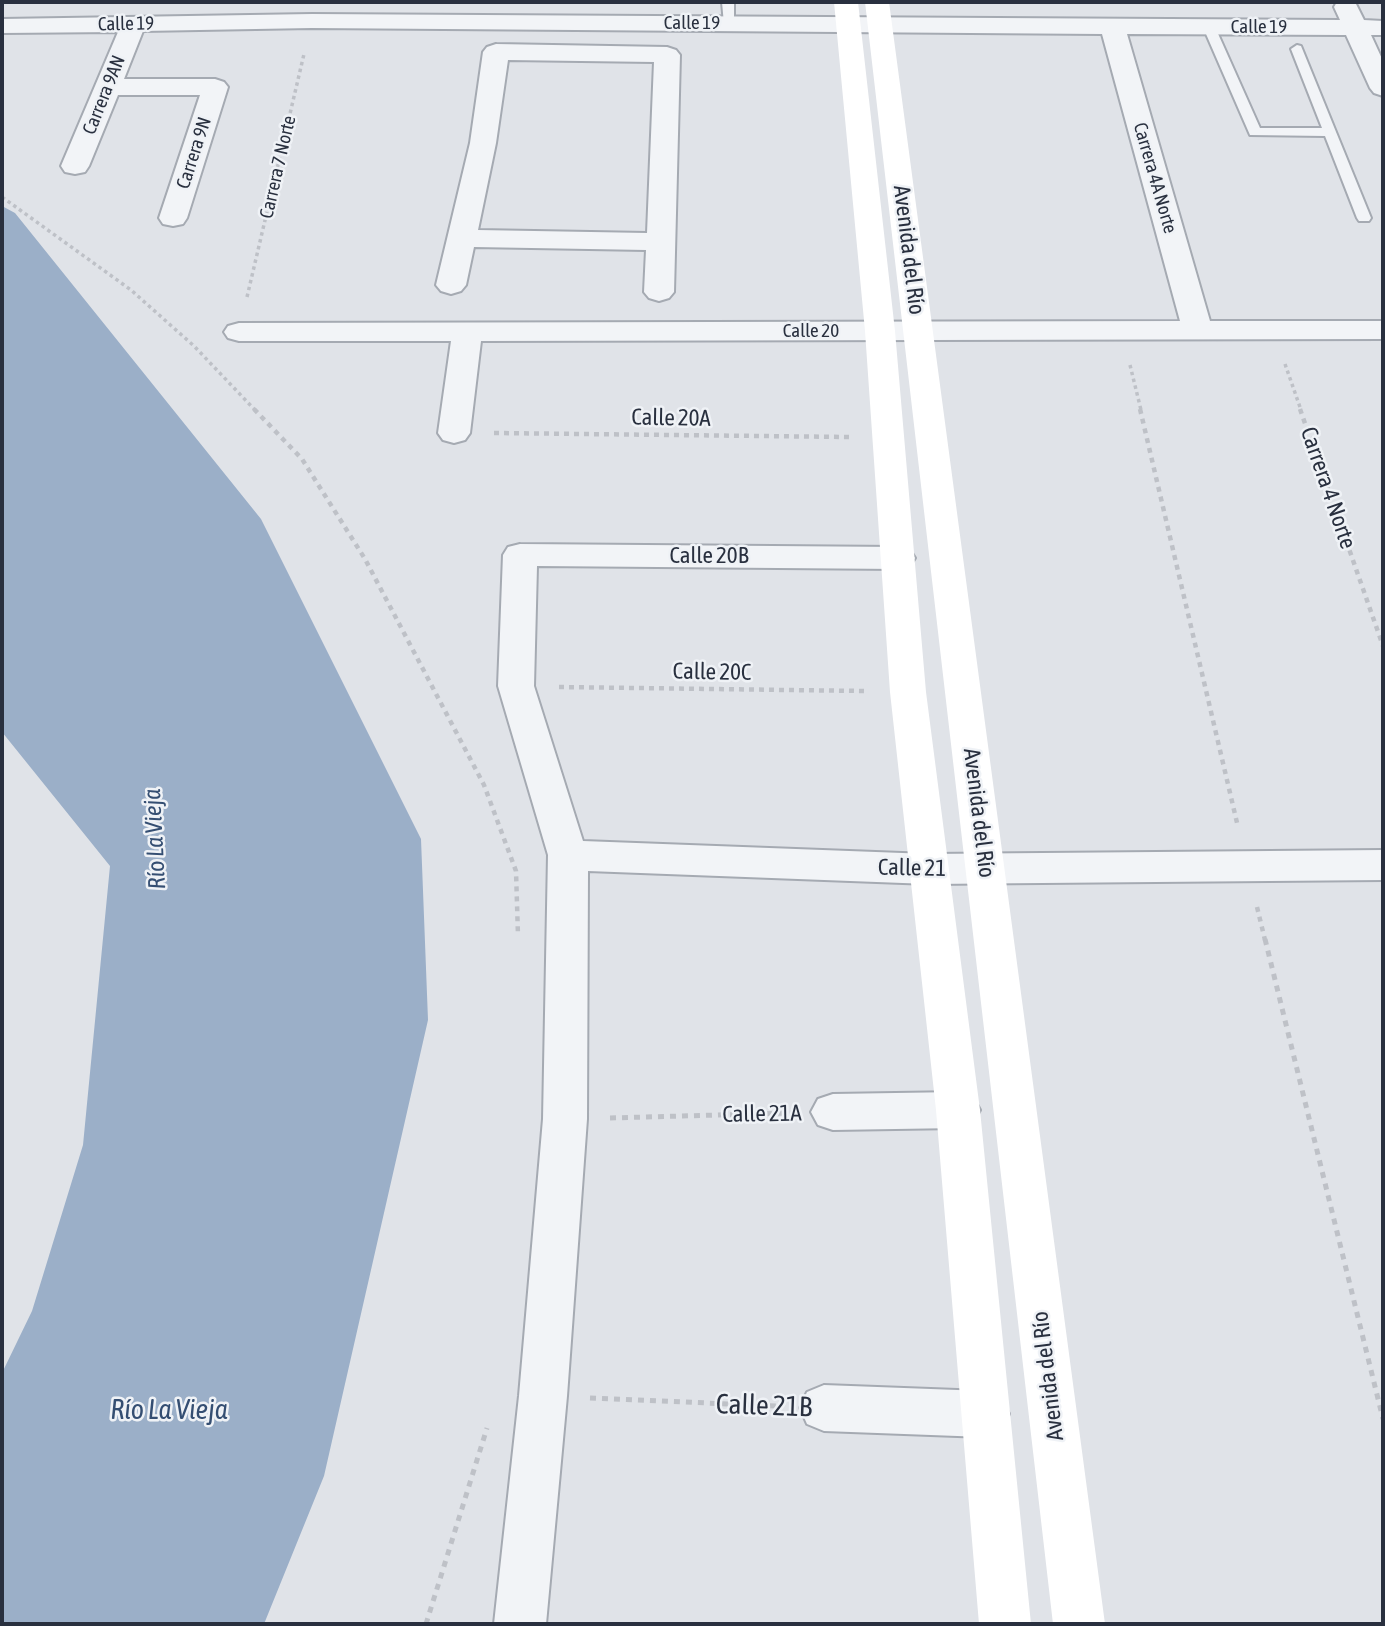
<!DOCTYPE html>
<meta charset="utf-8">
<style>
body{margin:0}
#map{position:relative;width:1385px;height:1626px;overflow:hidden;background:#e0e3e8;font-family:"Asap Condensed",sans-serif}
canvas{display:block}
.frame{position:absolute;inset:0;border:4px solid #29303f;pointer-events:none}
</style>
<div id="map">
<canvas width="1385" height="1626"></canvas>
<div class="frame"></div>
</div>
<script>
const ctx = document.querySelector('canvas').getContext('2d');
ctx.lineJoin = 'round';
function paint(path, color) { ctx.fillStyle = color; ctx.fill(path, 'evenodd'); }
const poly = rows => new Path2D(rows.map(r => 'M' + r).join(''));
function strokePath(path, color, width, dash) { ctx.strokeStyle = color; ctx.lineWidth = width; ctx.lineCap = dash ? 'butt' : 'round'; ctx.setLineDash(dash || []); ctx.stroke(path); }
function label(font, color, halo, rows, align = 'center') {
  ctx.font = font + ' "Asap Condensed",sans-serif'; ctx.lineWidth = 5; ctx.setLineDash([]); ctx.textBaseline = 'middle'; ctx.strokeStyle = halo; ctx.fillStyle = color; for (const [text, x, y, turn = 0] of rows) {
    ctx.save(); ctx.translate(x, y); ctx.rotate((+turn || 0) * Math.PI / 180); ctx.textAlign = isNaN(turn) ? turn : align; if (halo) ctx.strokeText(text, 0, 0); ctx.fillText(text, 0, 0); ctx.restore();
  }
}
const water = poly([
 [2,206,15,213,261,519,421,839,428,1020,324,1476,264,1624,2,1624,2,1373,32,1311,83,1145,110,866,2,732]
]);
const pathFar2 = poly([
 [2,197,131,290,194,346,255,410],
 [247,297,304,54],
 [1285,364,1301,410],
 [1130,365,1141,410]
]);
const pathFar1 = poly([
 [254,409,302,459,365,559,484,785,516,871,518,936],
 [1140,409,1238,827],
 [1300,409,1383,646],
 [494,433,849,437],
 [559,687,865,691],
 [1257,907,1265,940]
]);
const path = poly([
 [1265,939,1383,1419],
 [610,1118,791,1113],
 [590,1398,777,1406],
 [426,1624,487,1428]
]);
const lane = poly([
 [722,2,734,2,734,27,730,28,724,24,722,2],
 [1209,23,1215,27,1260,128,1322,128,1291,49,1297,45,1301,46,1371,218,1369,221,1359,221,1357,218,1325,136,1250,135,1203,27,1209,23]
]);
const street = poly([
 [1337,2,1355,2,1364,20,1383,21,1383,35,1371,35,1383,61,1383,96,1374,93,1370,88,1346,35,1127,34,1210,321,1383,321,1383,339,481,341,470,433,465,440,454,443,443,440,438,433,451,341,239,341,228,338,224,332,228,326,239,323,1180,321,1102,34,312,28,143,31,124,79,215,79,224,82,228,87,187,218,183,224,173,226,163,224,159,218,200,95,118,95,89,166,85,172,75,174,65,172,61,166,118,32,2,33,2,19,312,14,1340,20,1334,7,1337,2],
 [496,44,667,47,676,50,680,55,674,292,669,298,659,301,649,298,644,292,646,250,474,247,466,285,461,291,451,294,441,291,436,285,470,143,483,52,487,47,496,44],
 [508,60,654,62,647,233,478,230,496,143,508,60],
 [520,544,898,547,910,550,915,558,910,566,898,569,537,566,534,686,583,841,929,854,1383,850,1383,880,929,884,588,871,587,1119,567,1396,546,1624,494,1624,519,1396,543,1119,548,855,498,686,503,555,508,547,520,544],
 [958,1092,973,1097,980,1110,973,1123,958,1128,833,1130,818,1125,811,1112,818,1099,833,1094,958,1092],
 [824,1385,984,1391,1001,1398,1009,1414,1001,1430,984,1437,824,1431,807,1424,800,1408,807,1392,824,1385]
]);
const secondary = poly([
 [834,2,858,2,895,331,926,692,980,1110,1031,1624,979,1624,936,1110,890,692,865,331,834,2],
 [865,2,889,2,1105,1624,1053,1624,865,2]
]);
const farStreetnames = [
 ["Calle 19",692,23],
 ["Calle 19",126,24,-1],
 ["Calle 19",1259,27],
 ["Carrera 9AN",104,95,-68],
 ["Carrera 9N",194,153,-72],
 ["Carrera 7 Norte",278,167,-77],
 ["Carrera 4A Norte",1155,178,74],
 ["Calle 20",811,331]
];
const streetNames = [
 ["Avenida del Río",909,250,83],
 ["Calle 20A",671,418,1],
 ["Carrera 4 Norte",1328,488,71],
 ["Calle 20B",709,556],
 ["Calle 20C",712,672,1],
 ["Avenida del Río",979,813,83],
 ["Calle 21",912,868,1],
 ["Calle 21A",762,1114,-1],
 ["Avenida del Río",1048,1376,-97]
];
const waterNames = [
 ["Río La Vieja",155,839,-93]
];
const nearStreetnames = [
 ["Calle 21B",764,1406,2]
];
const nearWaternames = [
 ["Río La Vieja",169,1410]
];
paint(water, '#9bafc8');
strokePath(lane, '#a5aab2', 4);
strokePath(street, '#a5aab2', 4);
strokePath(pathFar2, '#bec1c7', 3.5, [3.5, 3.5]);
strokePath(pathFar1, '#bec1c7', 4.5, [5, 5]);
strokePath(path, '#bec1c7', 5, [6, 6]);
paint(lane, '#f2f4f7');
paint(street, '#f2f4f7');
paint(secondary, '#fff');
label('19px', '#29303f', '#eff2f6', farStreetnames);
label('23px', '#29303f', '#eff2f6', streetNames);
label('italic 24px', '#344e72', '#eff2f6', waterNames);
label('28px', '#29303f', '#eff2f6', nearStreetnames);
label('italic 28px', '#344e72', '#eff2f6', nearWaternames);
</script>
